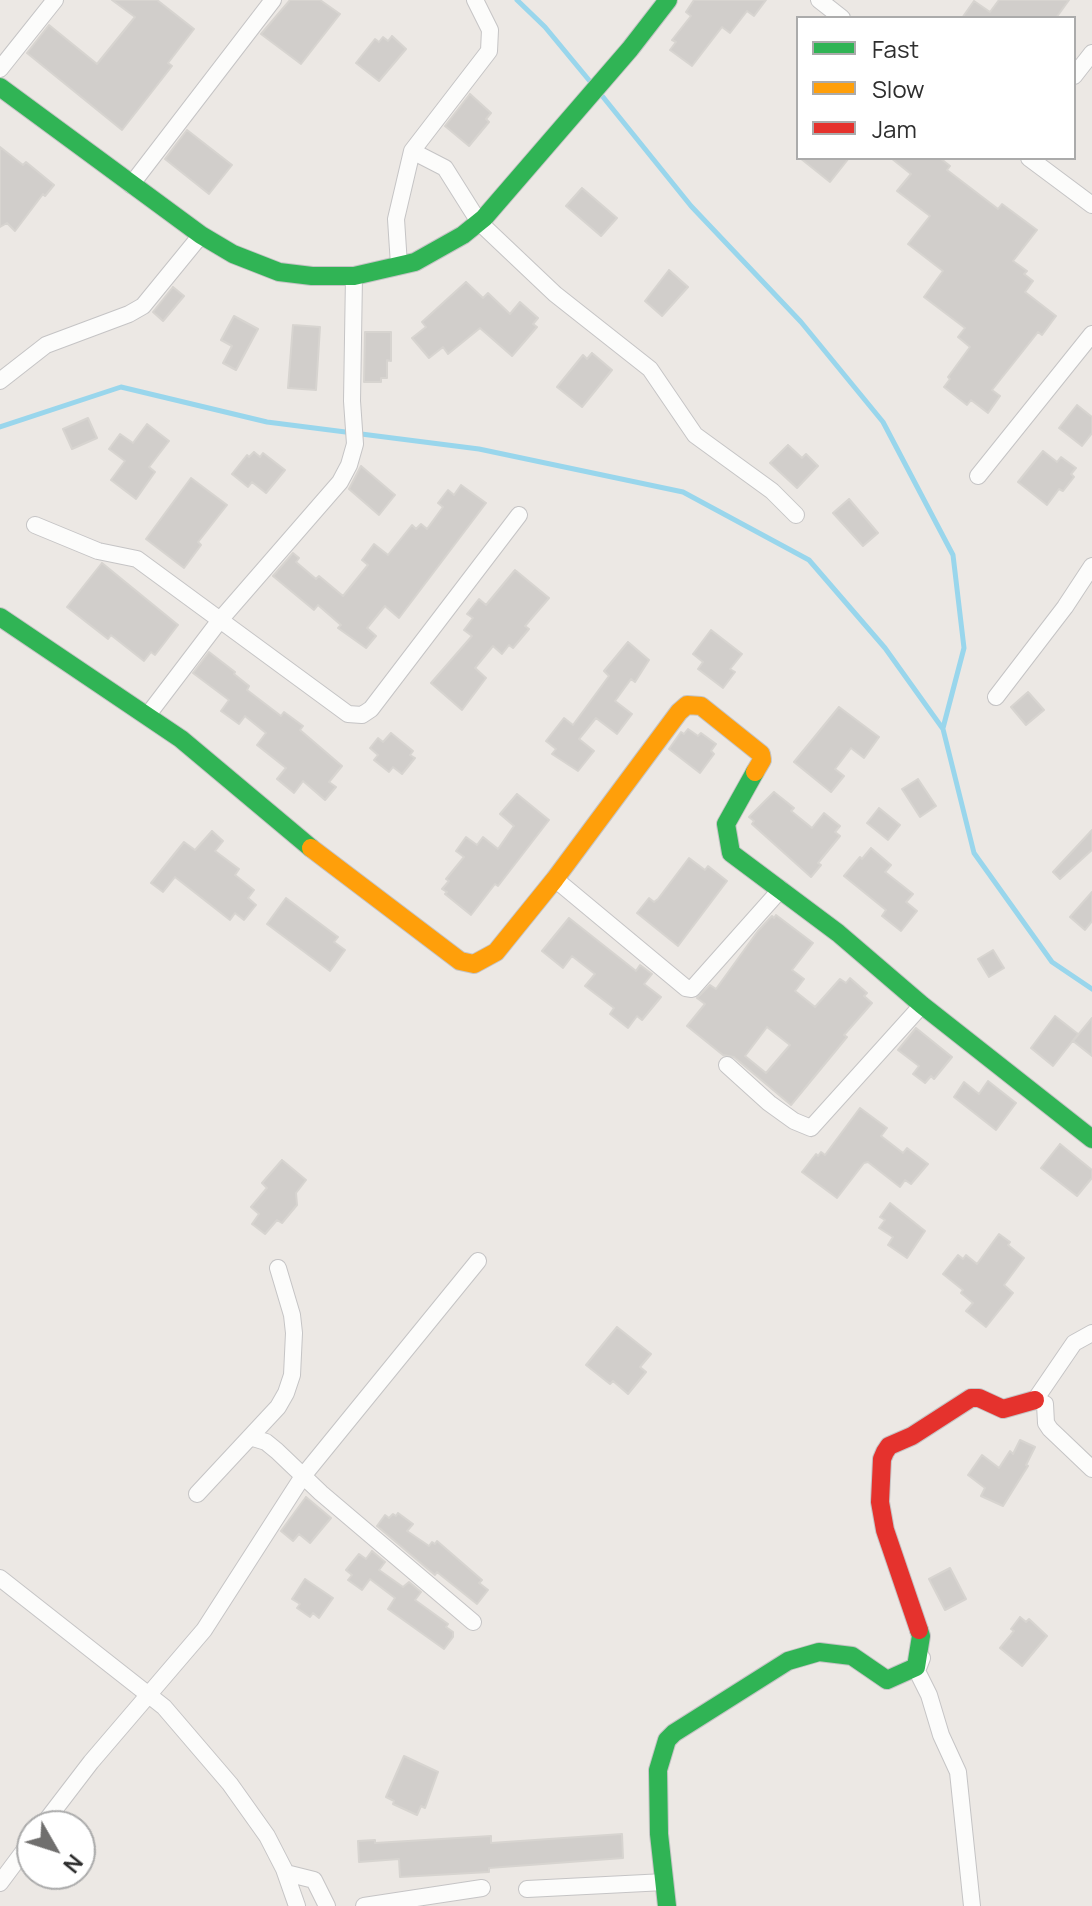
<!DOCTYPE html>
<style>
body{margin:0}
#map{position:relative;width:1092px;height:1906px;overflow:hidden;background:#ece8e4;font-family:Manrope,sans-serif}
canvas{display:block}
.legend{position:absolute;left:796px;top:16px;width:280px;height:144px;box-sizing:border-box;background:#fff;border:2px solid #ababab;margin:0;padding:10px 14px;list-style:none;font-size:24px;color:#2e2e2e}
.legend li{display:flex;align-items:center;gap:16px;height:40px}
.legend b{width:40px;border:2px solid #ababab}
.north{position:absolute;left:16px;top:1810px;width:80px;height:80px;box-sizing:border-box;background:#fff;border:2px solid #ababab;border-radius:50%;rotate:129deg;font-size:22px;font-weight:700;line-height:32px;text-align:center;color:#2e2e2e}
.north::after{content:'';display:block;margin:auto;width:28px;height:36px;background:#706f6e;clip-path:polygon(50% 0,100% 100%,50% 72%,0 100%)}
</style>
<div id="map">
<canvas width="1092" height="1906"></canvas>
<ul class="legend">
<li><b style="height:10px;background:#30b455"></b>Fast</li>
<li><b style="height:10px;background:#ff9f0a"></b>Slow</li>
<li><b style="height:10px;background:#e5322d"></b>Jam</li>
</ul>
<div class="north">N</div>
</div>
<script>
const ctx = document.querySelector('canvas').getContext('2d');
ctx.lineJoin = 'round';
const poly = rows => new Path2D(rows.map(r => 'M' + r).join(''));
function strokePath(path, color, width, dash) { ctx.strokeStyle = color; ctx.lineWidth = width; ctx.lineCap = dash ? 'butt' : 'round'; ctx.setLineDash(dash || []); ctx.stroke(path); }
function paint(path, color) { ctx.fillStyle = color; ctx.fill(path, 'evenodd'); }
const stream = poly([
 [517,0,545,27,593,85],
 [599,92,691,206,801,322,883,422,953,555,964,648,943,728],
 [0,427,121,387,267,422,479,449,683,492,809,560,885,648,943,729,974,853,1052,962,1092,989]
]);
const building = poly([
 [112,0,157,0,194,29,168,63,172,66,122,130,27,53,49,25,97,64,135,17,112,0],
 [290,0,320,0,340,14,301,64,261,34,290,0],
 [694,0,766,0,754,16,747,11,730,33,722,27,692,66,670,50,676,42,672,40,691,16,686,12,694,0],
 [999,0,1069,0,1056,18,962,18,974,1,990,12,999,0],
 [392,36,406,49,379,81,356,63,375,39,379,42,383,37,388,41,392,36],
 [470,94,491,113,486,119,489,122,469,146,445,126,470,94],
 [187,130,232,165,209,194,165,159,187,130],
 [0,147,23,165,26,162,54,185,45,196,43,194,15,231,7,223,0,227,0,147],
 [800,158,849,158,830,182,800,158],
 [891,158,940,158,950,166,947,170,998,209,1002,204,1037,230,1013,261,1027,271,1024,274,1033,281,1025,292,1056,316,1042,335,1038,332,992,390,1000,396,988,413,971,400,967,405,944,387,950,379,948,377,970,347,958,337,965,328,924,297,943,271,908,244,930,216,897,191,911,174,891,158],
 [582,188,617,218,601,236,566,206,582,188],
 [669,270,688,287,662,316,645,301,669,270],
 [466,282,483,298,488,293,510,314,520,302,538,318,533,324,537,327,512,356,480,328,448,354,443,347,429,358,412,338,426,327,422,322,466,282],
 [173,287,184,296,163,321,153,312,173,287],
 [234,316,258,329,236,370,223,363,232,346,221,340,234,316],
 [293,325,320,327,316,390,288,388,293,325],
 [365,332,391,332,391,361,387,360,387,378,381,378,381,382,364,382,365,332],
 [592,353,612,370,582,407,557,387,583,355,587,359,592,353],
 [1077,405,1092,417,1092,433,1082,446,1059,428,1077,405],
 [88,418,97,438,72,449,63,429,88,418],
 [147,424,169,441,149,467,155,472,136,499,111,480,125,461,109,449,120,434,133,443,147,424],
 [788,445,802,458,806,454,818,466,797,488,770,463,788,445],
 [1043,451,1057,462,1061,457,1076,468,1071,474,1074,477,1063,491,1059,489,1047,505,1018,482,1043,451],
 [254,452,260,457,263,453,285,470,266,493,252,482,248,487,232,474,247,455,249,457,254,452],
 [361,466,395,495,379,515,349,489,361,466],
 [191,478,227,505,198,542,201,545,184,568,146,539,191,478],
 [461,485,486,503,399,618,385,606,367,628,376,636,366,648,338,628,341,625,318,605,314,610,273,576,293,553,299,558,296,562,316,579,319,576,343,596,368,565,362,560,374,544,388,555,412,525,416,529,421,524,427,529,443,507,438,503,448,490,454,495,461,485],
 [849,499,878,533,863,546,833,513,849,499],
 [102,563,178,625,155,655,151,652,144,661,111,635,108,639,67,607,102,563],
 [515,570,549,598,525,626,529,629,513,648,509,645,502,654,493,646,475,668,486,678,462,710,431,683,472,636,464,630,473,618,467,614,479,599,486,605,515,570],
 [711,630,742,654,730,669,735,672,723,688,698,669,703,662,693,654,711,630],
 [628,642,649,660,635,682,631,679,615,701,632,714,617,734,596,718,579,739,594,751,578,771,552,754,556,749,546,741,564,718,573,725,609,676,604,671,628,642],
 [209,652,235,672,234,674,249,686,247,690,281,716,284,712,303,726,300,730,342,766,329,782,336,787,325,800,303,781,294,793,277,779,286,768,257,745,266,733,245,716,239,724,221,711,229,700,193,673,209,652],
 [1028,692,1044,710,1026,725,1011,707,1028,692],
 [839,707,879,737,864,758,851,748,835,769,844,776,831,792,794,762,839,707],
 [688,729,698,736,701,733,716,744,711,751,714,754,700,773,669,749,681,732,684,734,688,729],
 [391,733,413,751,410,755,415,758,402,774,393,767,389,772,374,760,378,755,370,748,378,738,383,742,391,733],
 [918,779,936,806,920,817,902,789,918,779],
 [774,792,794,808,791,811,812,828,824,813,840,826,835,832,840,836,818,863,821,865,811,877,752,824,754,821,749,817,774,792],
 [517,794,549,820,498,886,495,884,471,915,445,894,447,892,442,889,449,881,446,879,464,857,456,851,466,837,477,845,483,837,498,849,514,826,500,814,517,794],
 [879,808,900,825,888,840,867,823,879,808],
 [1092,830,1092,850,1060,879,1053,872,1092,830],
 [212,831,223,841,215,851,239,869,235,875,254,890,248,898,256,905,244,920,235,913,230,920,175,877,163,892,151,883,184,842,195,850,212,831],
 [871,848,891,865,885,872,913,894,906,902,917,911,901,931,882,916,886,910,844,876,860,857,862,859,871,848],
 [689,858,705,870,708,866,727,881,678,946,637,913,649,898,654,902,658,899,689,858],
 [1092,892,1092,921,1085,930,1070,917,1092,892],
 [286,898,338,937,334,942,345,950,330,971,267,924,286,898],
 [776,915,813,943,792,970,804,979,795,991,815,1007,840,979,846,983,850,978,867,993,864,996,872,1003,844,1035,847,1037,791,1105,734,1057,723,1055,687,1026,705,1004,697,998,710,985,716,989,758,931,772,916,774,918,776,915],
 [767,1027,790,1045,766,1073,745,1056,767,1027],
 [569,918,636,971,640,965,652,974,644,984,661,997,642,1020,637,1016,628,1028,610,1014,614,1008,585,986,595,974,572,956,563,968,542,951,569,918],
 [993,950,1004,968,989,977,978,959,993,950],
 [1055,1016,1078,1034,1053,1066,1031,1048,1055,1016],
 [1092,1018,1092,1056,1073,1041,1092,1018],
 [916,1028,952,1057,934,1079,931,1076,925,1083,913,1074,919,1066,898,1050,916,1028],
 [988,1081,1016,1103,996,1130,954,1097,964,1082,979,1094,988,1081],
 [860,1108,887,1128,881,1136,903,1153,907,1148,928,1164,911,1184,905,1180,900,1187,868,1162,864,1163,837,1198,802,1172,816,1154,818,1156,821,1152,825,1155,860,1108],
 [1060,1144,1092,1170,1092,1178,1077,1196,1041,1168,1060,1144],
 [282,1160,306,1180,296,1193,297,1205,282,1223,277,1220,265,1234,252,1224,259,1214,251,1207,267,1188,262,1183,282,1160],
 [890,1203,925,1231,907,1258,888,1245,893,1237,879,1228,885,1220,880,1217,890,1203],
 [999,1234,1010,1242,1008,1245,1024,1258,1004,1285,1013,1293,986,1327,966,1311,973,1303,961,1293,963,1290,943,1274,958,1255,963,1259,966,1255,977,1264,999,1234],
 [617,1327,651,1354,640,1367,646,1372,628,1394,613,1381,610,1384,586,1365,617,1327],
 [1020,1440,1035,1447,1026,1465,1028,1466,1003,1506,981,1496,985,1488,968,1475,982,1455,999,1468,1010,1451,1013,1454,1020,1440],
 [306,1497,331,1518,310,1543,299,1534,293,1541,281,1531,306,1497],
 [398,1513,413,1524,407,1531,429,1546,432,1542,435,1544,437,1541,482,1580,479,1583,488,1590,477,1604,437,1572,435,1575,377,1526,385,1515,389,1518,393,1514,396,1516,398,1513],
 [372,1551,385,1562,379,1570,403,1587,409,1582,421,1592,415,1600,448,1624,446,1627,453,1632,453,1637,444,1649,388,1609,395,1598,370,1579,362,1590,348,1580,352,1575,346,1570,359,1554,366,1559,372,1551],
 [950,1568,966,1599,945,1610,929,1579,950,1568],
 [305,1579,333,1598,319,1618,313,1613,310,1617,297,1608,300,1604,292,1599,305,1579],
 [1020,1617,1026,1622,1029,1619,1047,1636,1022,1666,1000,1648,1014,1631,1011,1629,1020,1617],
 [404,1756,438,1772,425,1808,421,1806,417,1815,393,1804,394,1801,386,1797,404,1756],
 [622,1834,623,1858,489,1868,489,1872,400,1877,399,1859,359,1862,358,1841,375,1840,375,1843,491,1836,491,1843,622,1834]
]);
const street = poly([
 [819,0,842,18],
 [0,69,55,0],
 [1074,76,1092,53],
 [412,151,445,168,479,222,555,294,650,369,695,435,772,491,796,515],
 [1029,158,1092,205],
 [131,185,273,0],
 [399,265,396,219,412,151,489,51,490,30,475,0],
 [0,381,46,345,129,314,143,306,201,235],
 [978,476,1092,334],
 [35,525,98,551,137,559,348,714,362,715,371,709,519,515],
 [996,697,1065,607,1092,566],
 [147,716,220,620,340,482,349,465,355,444,352,401,354,276],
 [555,879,686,988,692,989,781,889],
 [727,1065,769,1103,794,1121,811,1128,922,1005],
 [1092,1333,1074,1343,1035,1400,1045,1404,1046,1423,1050,1429,1092,1469],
 [250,1437,266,1442,277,1451,321,1493,473,1622],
 [197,1494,278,1407,286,1393,292,1375,294,1333,292,1315,278,1268],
 [0,1578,164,1707,230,1784,267,1836,284,1869,297,1906],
 [922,1658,917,1671,929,1695,941,1735,958,1772,972,1906],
 [42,1826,91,1762,204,1630,303,1476,478,1261],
 [286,1873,314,1880,327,1906],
 [0,1883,32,1840],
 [527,1889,665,1882],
 [364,1906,482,1888]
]);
const fast = poly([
 [0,87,201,235,233,254,279,272,312,276,354,276,415,262,463,235,484,218,630,49,668,0],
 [0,617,181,739,311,848],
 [755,772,726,824,731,853,838,933,922,1005,1092,1139],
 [667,1906,659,1834,658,1770,667,1740,674,1733,788,1661,819,1652,852,1656,887,1680,916,1667,921,1636,919,1630]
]);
const slow = poly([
 [311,848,460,961,474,964,496,952,555,879,679,712,687,705,701,706,761,754,762,760,755,772]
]);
const jam = poly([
 [919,1630,885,1530,880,1502,882,1459,885,1452,889,1446,912,1436,971,1398,979,1398,1003,1409,1035,1400]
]);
strokePath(stream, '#99d6ec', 5);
paint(building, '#d1cecb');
strokePath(building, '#d7d4d0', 2);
strokePath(street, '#c5c4c5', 18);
strokePath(fast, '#c5c4c5', 20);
strokePath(slow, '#c5c4c5', 20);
strokePath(jam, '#c5c4c5', 20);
strokePath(street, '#fcfcfb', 16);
strokePath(fast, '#30b455', 18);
strokePath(slow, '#ff9f0a', 18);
strokePath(jam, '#e5322d', 18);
</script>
